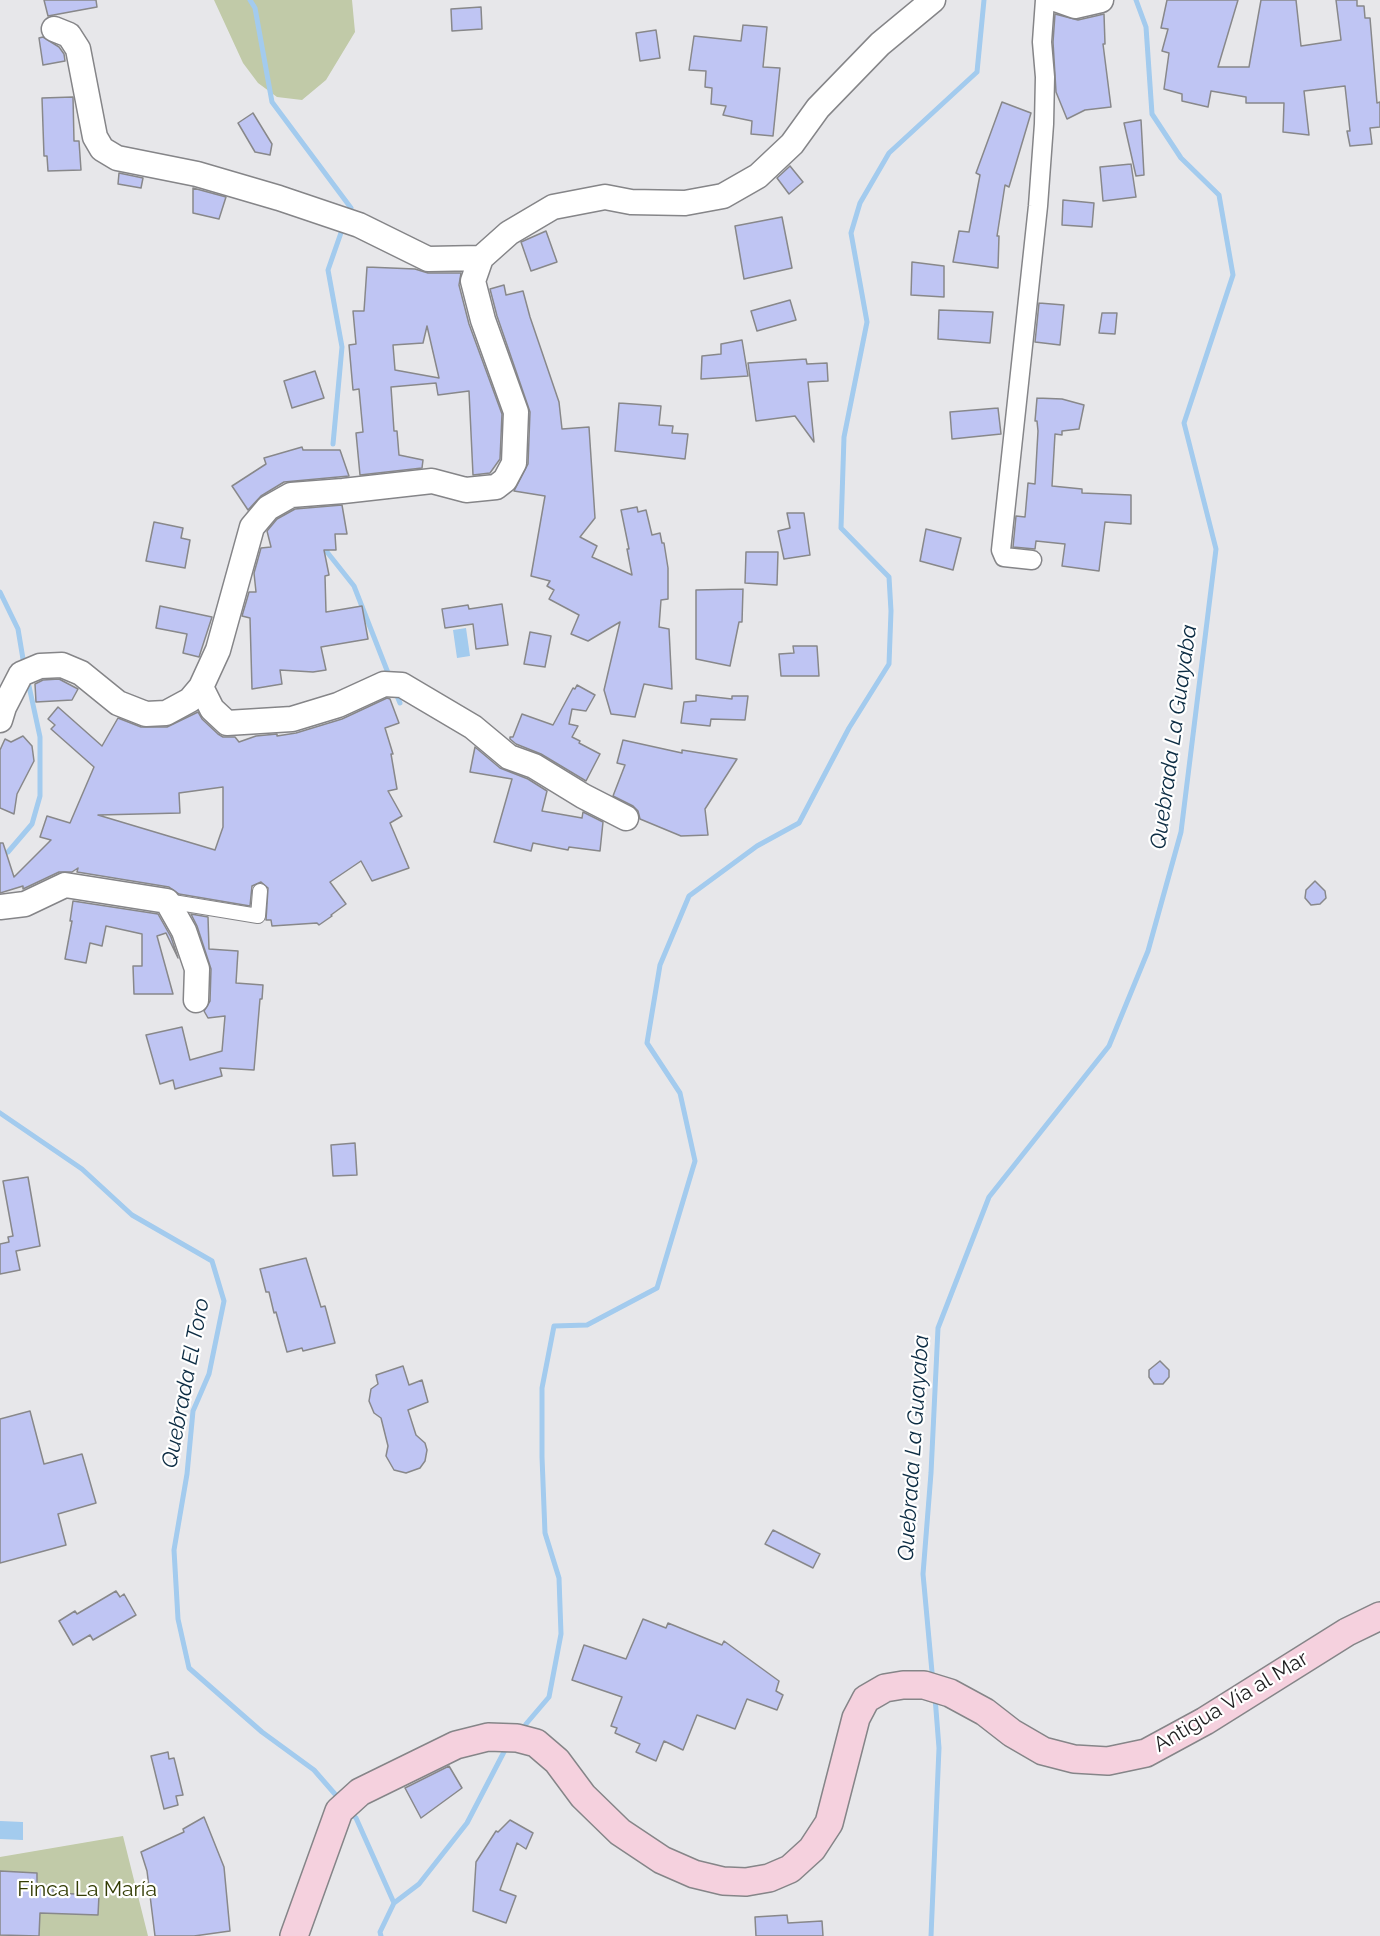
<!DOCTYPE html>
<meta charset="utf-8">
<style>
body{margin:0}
canvas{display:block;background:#e7e7ea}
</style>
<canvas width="1380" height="1936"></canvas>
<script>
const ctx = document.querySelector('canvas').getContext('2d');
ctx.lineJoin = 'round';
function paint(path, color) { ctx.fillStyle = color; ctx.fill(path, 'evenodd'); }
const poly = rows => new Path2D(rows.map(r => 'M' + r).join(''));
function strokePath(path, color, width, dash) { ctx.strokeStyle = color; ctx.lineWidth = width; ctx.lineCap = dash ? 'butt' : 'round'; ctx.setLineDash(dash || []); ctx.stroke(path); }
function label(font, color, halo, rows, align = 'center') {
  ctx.font = font + ' Raleway,sans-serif'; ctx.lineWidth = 4.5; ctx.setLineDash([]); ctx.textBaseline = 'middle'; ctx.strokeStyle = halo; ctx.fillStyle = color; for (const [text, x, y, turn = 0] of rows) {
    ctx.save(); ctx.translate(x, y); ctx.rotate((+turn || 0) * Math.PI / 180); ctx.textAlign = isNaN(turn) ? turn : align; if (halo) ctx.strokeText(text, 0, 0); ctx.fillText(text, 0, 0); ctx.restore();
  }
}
const green = poly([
 [214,0,352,0,355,32,326,80,302,100,277,97,258,83,243,63],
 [123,1836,148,1936,0,1936,0,1857]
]);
const water = poly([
 [466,628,470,656,457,658,453,630],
 [0,1821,23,1822,23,1840,0,1839]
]);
const stream = poly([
 [250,0,255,8,272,102,351,208],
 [333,444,342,347,328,270,343,227],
 [327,552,354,586,390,678],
 [0,592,18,629,23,659],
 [395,691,400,703],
 [0,855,8,852,32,824,40,796,40,737,29,686],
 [0,1113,82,1169,132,1215,212,1261,224,1301,209,1374,193,1411,187,1474,174,1550,178,1619,189,1668,262,1732,314,1770,341,1801],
 [932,1672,923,1574,931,1473,938,1328,989,1197,1109,1046,1148,951,1181,832,1216,549,1184,423,1233,275,1219,195,1181,158,1152,114,1146,27,1136,0],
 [526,1724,549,1697,561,1634,559,1578,545,1533,542,1457,542,1388,554,1326,587,1325,657,1288,695,1161,680,1093,647,1043,660,965,689,896,757,846,799,823,849,728,889,664,891,611,889,577,841,528,844,437,867,322,851,233,860,203,889,153,977,72,984,0],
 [351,1813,356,1818,394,1903],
 [381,1936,380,1932,394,1903,419,1884,467,1823,506,1748],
 [931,1936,939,1748,935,1697]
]);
const building = poly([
 [44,0,96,0,97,7,48,16,44,0],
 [1167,0,1238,0,1218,67,1249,67,1261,0,1296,0,1301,46,1341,40,1336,0,1357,0,1357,6,1364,6,1365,18,1370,18,1377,103,1380,102,1380,127,1370,128,1372,144,1350,146,1347,131,1350,131,1345,86,1304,91,1309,135,1283,132,1284,103,1246,103,1246,97,1211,91,1208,107,1182,101,1182,94,1164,89,1169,53,1162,51,1168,29,1161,28,1167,0],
 [481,7,482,29,452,31,451,9,481,7],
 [1055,14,1078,20,1104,14,1105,44,1103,44,1111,107,1085,110,1067,119,1056,92,1053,42,1055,14],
 [743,25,767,27,763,67,780,68,773,136,751,134,752,121,723,115,726,106,711,104,712,88,705,87,706,71,689,70,694,36,741,41,743,25],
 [656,30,660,58,640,61,636,33,656,30],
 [43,37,59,47,64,54,65,61,43,65,39,38,43,37],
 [73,97,74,141,79,141,81,170,48,171,47,156,44,156,42,98,73,97],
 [1002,102,1031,113,1009,187,1005,185,997,236,999,236,998,268,953,262,959,231,969,232,980,175,976,173,1002,102],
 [253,113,272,144,270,155,255,152,238,123,253,113],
 [1141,120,1144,175,1136,176,1124,123,1141,120],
 [1131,164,1136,197,1103,201,1100,167,1131,164],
 [790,166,803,182,789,194,777,178,790,166],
 [119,173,143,178,141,188,118,184,119,173],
 [193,188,226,197,219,219,193,213,193,188],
 [1063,200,1094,203,1092,227,1062,225,1063,200],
 [782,217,792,268,744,279,735,226,782,217],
 [546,231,557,262,531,271,521,242,546,231],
 [912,262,944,266,944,297,911,295,912,262],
 [367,267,415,269,428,273,461,273,459,285,469,324,502,414,500,459,490,473,473,475,469,391,438,395,436,383,391,387,394,431,397,431,399,455,423,460,422,468,360,475,356,433,363,432,359,389,353,390,349,345,356,344,353,311,364,311,367,267],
 [427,326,439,378,395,370,393,345,423,343,427,326],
 [504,285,506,295,523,291,530,317,559,402,562,429,589,427,595,518,580,537,597,546,592,557,632,575,627,549,629,549,621,510,637,507,638,512,646,510,652,535,660,533,662,543,664,543,668,568,668,599,661,600,659,627,669,629,672,689,644,684,635,717,611,714,604,690,620,622,588,641,571,634,579,615,549,599,554,590,547,586,550,581,531,576,545,496,514,491,528,464,530,412,497,316,490,289,504,285],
 [790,300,796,320,757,331,751,311,790,300],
 [1039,303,1064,305,1060,345,1035,342,1039,303],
 [939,310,993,312,990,343,938,339,939,310],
 [1102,313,1117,313,1115,334,1099,333,1102,313],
 [742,340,748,376,701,379,702,356,721,354,721,344,742,340],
 [806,359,807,364,827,363,828,381,808,382,814,442,795,416,756,421,748,363,806,359],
 [315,371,324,398,292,408,284,381,315,371],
 [1037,398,1062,399,1084,405,1079,429,1062,431,1062,435,1055,434,1052,486,1082,489,1082,493,1131,495,1131,524,1105,522,1099,571,1062,566,1065,544,1036,541,1035,549,1013,547,1016,516,1025,517,1028,483,1035,484,1038,431,1037,421,1035,421,1037,398],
 [619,403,661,406,659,425,673,426,672,433,688,434,685,459,615,451,619,403],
 [998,408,1001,434,952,439,950,412,998,408],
 [302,447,303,450,340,450,349,476,284,482,261,496,248,510,232,486,266,464,264,458,302,447],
 [342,505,347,534,335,534,336,550,324,550,329,575,325,576,326,612,362,606,368,639,321,647,326,670,313,672,280,670,282,684,252,689,250,618,242,616,249,592,256,592,254,573,261,548,271,547,267,531,277,519,295,509,342,505],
 [787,513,804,513,810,555,784,559,778,531,790,528,787,513],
 [154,522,183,528,181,538,190,540,185,568,146,561,154,522],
 [926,529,961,538,953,570,920,561,926,529],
 [746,552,778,552,777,585,745,583,746,552],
 [743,589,742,622,739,622,730,666,696,659,696,590,743,589],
 [502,604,508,645,476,649,473,624,445,628,442,609,468,605,469,609,502,604],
 [160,606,212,617,199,657,183,653,187,634,156,628,160,606],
 [530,632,551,636,545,667,524,664,530,632],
 [793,646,817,646,819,676,781,676,779,654,794,653,793,646],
 [59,679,78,689,72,700,36,702,35,684,43,680,59,679],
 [577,685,595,695,586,711,572,709,569,724,578,726,572,737,580,741,579,743,600,754,586,781,541,754,516,744,510,739,510,737,513,737,522,714,553,725,573,688,575,689,577,685],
 [696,695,732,699,732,696,748,696,745,720,711,719,710,726,681,723,684,702,696,701,696,695],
 [387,698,390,699,399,723,385,728,393,754,391,754,397,789,388,791,402,816,390,823,409,868,372,881,361,861,330,882,346,904,331,915,332,916,319,925,317,923,272,926,271,920,266,920,268,888,261,882,252,886,250,906,179,894,169,887,77,872,78,868,72,872,59,872,23,889,23,886,0,893,0,843,3,843,14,877,51,840,40,837,47,816,70,823,94,767,51,729,55,725,48,719,58,707,102,746,118,718,141,727,167,727,198,712,202,719,218,734,223,737,235,737,239,742,256,736,277,734,277,736,296,733,342,719,387,698],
 [223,787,223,827,215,850,98,815,180,813,179,793,223,787],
 [23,736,32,746,34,761,17,794,14,814,0,808,0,750,5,739,11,742,23,736],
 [623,740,682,753,682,750,737,759,705,809,708,835,681,836,640,819,638,811,633,806,613,796,625,765,617,763,623,740],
 [475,747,500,768,528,779,547,791,542,811,582,818,583,812,603,822,600,851,569,847,568,850,533,843,531,851,494,842,512,779,470,772,475,747],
 [1315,881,1325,891,1326,898,1320,904,1311,905,1305,898,1306,890,1315,881],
 [73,901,158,914,171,937,178,958,166,933,157,936,173,994,134,994,133,966,142,966,142,934,106,926,102,946,90,943,86,963,65,959,72,921,70,921,73,901],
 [191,914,208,917,209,949,238,951,236,983,263,985,262,999,260,999,254,1070,220,1068,222,1076,175,1089,173,1080,160,1084,146,1035,182,1027,190,1060,222,1051,225,1016,208,1018,204,1011,210,1001,211,969,197,926,191,914],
 [355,1143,357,1175,333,1176,331,1145,355,1143],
 [28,1177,40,1246,16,1251,20,1270,0,1274,0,1244,9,1242,8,1237,13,1236,3,1181,28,1177],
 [306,1258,321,1307,325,1306,335,1343,303,1351,302,1348,287,1352,276,1312,274,1313,269,1292,266,1292,260,1269,306,1258],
 [1160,1361,1169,1370,1169,1377,1163,1384,1154,1384,1149,1377,1149,1370,1160,1361],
 [403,1366,409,1385,422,1380,428,1402,408,1410,416,1435,425,1443,427,1450,425,1461,420,1468,406,1473,394,1470,386,1456,388,1446,381,1418,374,1413,369,1401,371,1389,378,1384,376,1375,403,1366],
 [30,1411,44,1464,82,1454,96,1503,58,1514,66,1545,0,1563,0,1419,30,1411],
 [773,1530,820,1554,813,1568,765,1544,773,1530],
 [116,1591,120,1597,124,1594,136,1615,93,1640,90,1635,73,1645,59,1621,75,1611,77,1614,116,1591],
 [643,1619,666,1628,668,1623,722,1645,724,1641,779,1681,776,1691,783,1695,777,1710,747,1699,735,1729,697,1715,683,1750,664,1741,656,1761,636,1752,640,1744,615,1733,617,1728,611,1726,622,1697,572,1680,584,1645,626,1659,643,1619],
 [168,1752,169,1759,174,1758,183,1795,176,1796,178,1805,164,1809,151,1756,168,1752],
 [449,1766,462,1788,421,1818,405,1788,449,1766],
 [204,1817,224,1867,230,1931,194,1936,155,1936,147,1871,141,1852,184,1832,183,1829,204,1817],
 [510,1820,533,1833,526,1849,517,1843,500,1890,516,1896,506,1923,473,1911,476,1862,496,1831,498,1832,510,1820],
 [0,1871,37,1873,37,1885,53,1886,53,1893,99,1895,98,1915,40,1913,39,1936,0,1935,0,1871],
 [787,1915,788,1923,822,1921,823,1936,756,1936,755,1917,787,1915]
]);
const pedestrian = poly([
 [167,901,258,916,260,891]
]);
const minor = poly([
 [1032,560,1004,557,1001,550,1038,206,1044,124,1045,77,1042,42,1045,0]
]);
const tertiary = poly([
 [1058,0,1075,6,1101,0],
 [54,29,69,35,78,49,95,137,102,149,117,158,197,174,279,198,359,225,428,259,481,258],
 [201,687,212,709,227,723,292,719,338,705,384,684,402,685,473,727,509,757,534,766,583,796,626,818],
 [0,720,4,707,21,674,40,666,62,665,81,673,118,703,146,714,166,713,190,700,201,687,218,650,252,527,268,508,291,495,343,491,432,481,466,490,496,487,505,480,514,463,516,412,483,320,473,281,481,258,509,233,553,207,605,197,631,202,685,203,723,196,758,176,792,144,818,108,880,44,933,0],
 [0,907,25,904,65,885,167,901,184,931,197,969,196,1000]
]);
const secondary = poly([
 [294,1936,339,1811,360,1792,456,1745,488,1737,517,1738,536,1743,557,1761,583,1796,620,1832,662,1860,694,1874,723,1881,746,1882,769,1878,790,1869,812,1849,829,1823,856,1718,866,1699,885,1688,903,1685,924,1685,950,1693,985,1712,1012,1733,1043,1751,1074,1759,1108,1761,1146,1753,1205,1721,1347,1632,1380,1616]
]);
const streetNames = [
 ["Antigua Vía al Mar",1231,1702,-31]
];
const parkNames = [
 ["Finca La María",87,1890]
];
const waterNames = [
 ["Quebrada La Guayaba",1174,737,-82],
 ["Quebrada El Toro",186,1383,-79],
 ["Quebrada La Guayaba",914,1448,-86]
];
paint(green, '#c1caa8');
paint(water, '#a3cbee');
strokePath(stream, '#a3cbee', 5);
paint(building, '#bfc5f3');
strokePath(building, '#88888a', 1.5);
strokePath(pedestrian, '#858588', 16);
strokePath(minor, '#858588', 21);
strokePath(tertiary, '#858588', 27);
strokePath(secondary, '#858588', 30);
strokePath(pedestrian, '#fff', 14);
strokePath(minor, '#fff', 18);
strokePath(tertiary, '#fff', 24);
strokePath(secondary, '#f5d1de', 27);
label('21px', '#1e1e1f', '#fff', streetNames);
label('21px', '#343d06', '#fff', parkNames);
label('italic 22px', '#0c2c43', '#fff', waterNames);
</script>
